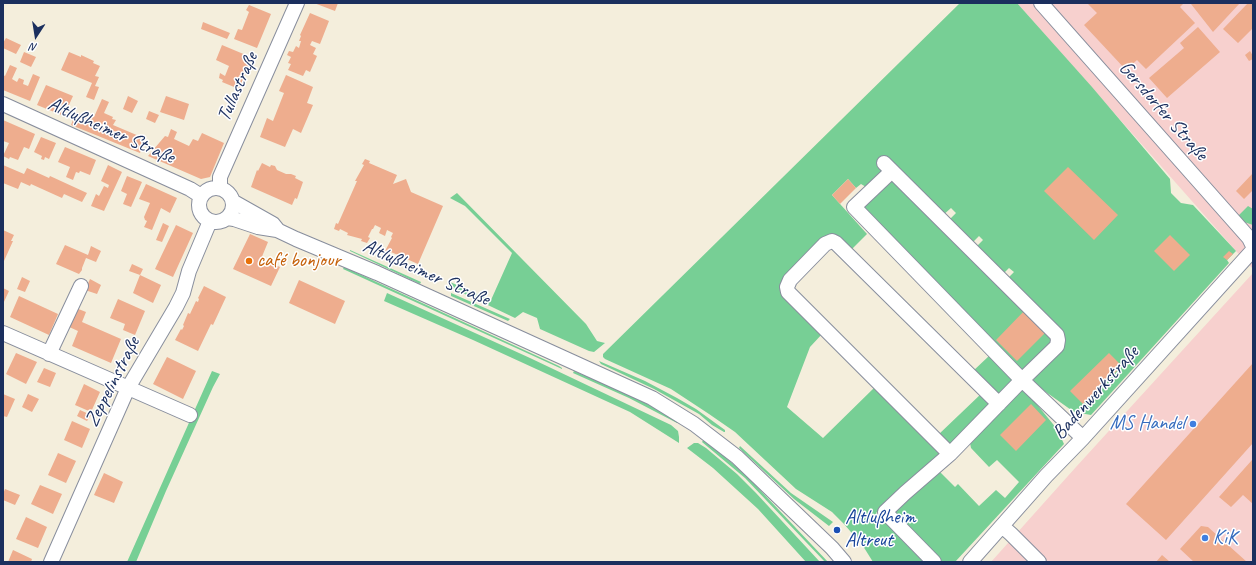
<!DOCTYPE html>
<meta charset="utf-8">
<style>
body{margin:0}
#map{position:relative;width:1256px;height:565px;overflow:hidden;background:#f4eedc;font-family:Caveat,sans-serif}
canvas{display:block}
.frame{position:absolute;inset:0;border:4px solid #1b2f5e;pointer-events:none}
.north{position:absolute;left:16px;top:16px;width:40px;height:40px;-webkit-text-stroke:3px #fff;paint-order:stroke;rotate:192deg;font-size:11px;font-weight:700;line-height:16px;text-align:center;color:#1b2f5e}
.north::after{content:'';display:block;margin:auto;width:14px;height:18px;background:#1b2f5e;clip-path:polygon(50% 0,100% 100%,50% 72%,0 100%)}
</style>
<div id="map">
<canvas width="1256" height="565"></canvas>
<div class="frame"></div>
<div class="north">N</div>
</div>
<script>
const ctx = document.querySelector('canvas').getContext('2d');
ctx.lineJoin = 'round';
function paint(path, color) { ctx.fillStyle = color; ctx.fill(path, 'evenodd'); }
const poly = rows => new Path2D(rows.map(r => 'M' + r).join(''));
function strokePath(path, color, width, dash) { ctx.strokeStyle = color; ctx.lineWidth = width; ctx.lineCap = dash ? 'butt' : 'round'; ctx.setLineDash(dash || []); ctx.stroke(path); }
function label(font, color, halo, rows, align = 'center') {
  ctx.font = font + ' Caveat,sans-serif'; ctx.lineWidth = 3; ctx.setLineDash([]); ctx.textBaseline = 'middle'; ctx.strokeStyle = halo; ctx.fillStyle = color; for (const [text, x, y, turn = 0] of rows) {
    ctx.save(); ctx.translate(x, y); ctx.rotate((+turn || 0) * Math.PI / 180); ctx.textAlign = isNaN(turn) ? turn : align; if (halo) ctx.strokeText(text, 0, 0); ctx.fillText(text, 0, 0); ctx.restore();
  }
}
const built = poly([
 [1017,3,1253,3,1253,269,1236,251],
 [1253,273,1253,562,991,562,1076,467]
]);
const green = poly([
 [960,3,1017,3,1092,87,1170,179,1171,193,1181,203,1193,205,1236,251,1227,260,1229,263,1091,415,1074,412,1036,385,1034,382,1034,379,1036,375,1061,348,1005,281,1014,272,1009,268,1001,276,974,249,983,240,979,236,970,245,947,222,956,213,951,208,942,216,884,170,866,187,861,184,856,188,848,179,832,195,867,234,850,251,838,239,784,282,823,333,810,347,787,407,823,438,876,386,942,452,918,475,904,484,876,513,928,562,873,562,863,546,844,524,832,512,796,489,735,432,709,414,671,389,605,359,603,357,603,354],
 [891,180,894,181,1050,336,1054,344,1022,370,1020,369,865,211,865,203],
 [457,193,586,324,597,341,605,343,594,352,589,351,540,329,537,318,523,312,515,318,448,286,450,282,491,300,512,253,465,206,450,198],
 [1248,206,1253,209,1253,225,1244,222,1238,216],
 [350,250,421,282,420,284,350,251],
 [344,267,559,366,562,368,562,369,343,269],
 [387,293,530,358,671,425,678,431,679,437,679,443,630,412,473,340,384,301],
 [451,293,510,319,508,321,451,296],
 [990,355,1014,379,1001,397,972,372],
 [599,361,645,381,677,398,696,409,725,430,725,432,724,432,712,425,699,414,654,389,601,364],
 [212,371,220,374,213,387,166,491,136,562,127,562],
 [574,371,628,394,651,406,677,421,677,423,629,398,573,373],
 [1021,390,1026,391,1057,429,1064,444,955,562,942,562,893,516,892,512,937,469,955,487,958,484,979,506,996,490,1005,498,1019,482,997,460,989,467,971,448,970,443],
 [982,393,991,405,955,445,947,443,938,435],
 [704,439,746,475,828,562,825,562,745,478,702,442],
 [694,443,698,443,706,448,737,474,756,493,820,562,806,562,758,509,713,468,687,448],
 [740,446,791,493,833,522,829,526,794,499,739,448]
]);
const building = poly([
 [314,3,338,3,335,11],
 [1090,3,1184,3,1180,7,1195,23,1146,69,1137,60,1126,70,1084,25,1097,13,1088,4],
 [1192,3,1240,3,1213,32,1191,4],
 [1248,3,1253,3,1253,28,1238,43,1223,29],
 [249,5,271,14,257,48,234,39,238,29,242,30,249,12,246,10],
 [310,13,329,21,320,44,312,41,310,45,316,48,313,54,317,56,310,72,306,70,303,76,288,70,291,64,288,63,291,57,287,55,289,51,293,52,296,46,299,48,301,41,299,41,301,36,300,35],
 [203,22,230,33,227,39,201,29],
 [1198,27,1220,52,1167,98,1149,78,1184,48,1180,43],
 [6,38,21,45,16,54,3,48,3,43],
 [222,45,253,58,239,89,222,82,223,80,219,78,220,73,225,76,229,66,216,60],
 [1250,51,1253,56,1253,59,1249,61,1245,55],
 [24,52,36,57,31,67,20,62],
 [69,52,81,57,81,55,94,61,93,63,100,66,95,76,99,77,95,86,99,87,94,100,86,97,92,83,61,70],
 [10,65,17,68,12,79,17,82,19,78,24,80,23,84,28,86,33,74,40,77,30,101,3,90,3,75,5,76],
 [286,75,313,87,307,103,313,105,301,133,293,129,285,147,260,137,267,118,273,121,284,93,279,91],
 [46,85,73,96,64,116,37,105],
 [128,96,138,101,132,113,123,109],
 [166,96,189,104,184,120,160,112],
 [102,99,109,102,104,113,113,117,112,119,116,120,113,125,146,139,140,153,71,125,76,112,87,117,88,114,94,117],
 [149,111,159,115,155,123,146,119],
 [3,120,35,134,29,149,24,147,18,160,10,157,9,159,3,156,9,143,3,141],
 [171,129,177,132,174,139,189,146,193,139,198,141,202,133,224,143,210,177,201,179,148,156,165,136,168,137],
 [41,137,56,143,49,159,45,157,44,160,41,159,42,156,34,152],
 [65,147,96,160,90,175,80,171,79,173,76,172,73,180,66,177,70,167,58,162],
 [365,159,370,161,369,163,397,175,393,184,406,179,411,192,443,206,418,264,391,252,390,254,385,251,392,238,391,237,393,233,387,230,385,236,379,233,381,228,375,225,373,229,372,229,368,237,370,238,367,243,361,241,362,239,347,235,348,233,340,229,339,231,334,229,336,223,338,224,357,181,355,181,364,165,362,164],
 [262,163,270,167,271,165,275,166,277,170,286,174,291,174,296,176,295,178,303,182,297,199,295,198,292,205,251,187,257,170,258,171],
 [3,165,24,174,27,168,49,178,50,176,87,193,82,202,64,194,62,198,31,184,30,186,21,182,18,189,3,183],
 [108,165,122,172,104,211,91,206,96,194,99,196,104,186,108,188,109,185,101,181],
 [1068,167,1118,215,1094,240,1044,191],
 [1253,173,1253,190,1244,199,1236,191],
 [127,176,142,182,131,207,123,204,127,194,121,191],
 [848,179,856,188,840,204,832,195],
 [146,184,177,198,170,213,161,208,152,230,144,227,147,221,145,220,144,217,150,203,139,199],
 [163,223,169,226,162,242,156,240],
 [176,225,193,233,173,277,155,269],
 [3,230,14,235,11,241,13,241,4,261,3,260],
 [250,234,268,242,261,259,280,267,271,286,233,269],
 [1170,235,1190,255,1174,271,1154,251],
 [65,245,88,255,91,246,101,251,96,262,86,258,82,268,82,270,79,274,56,264],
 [1229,251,1233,254,1227,260,1223,257],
 [132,264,143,269,140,275,129,271],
 [140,275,161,285,153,303,133,293],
 [22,277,30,281,25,292,17,289],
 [90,279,101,285,97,294,85,290],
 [299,280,345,301,335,324,289,303],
 [204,286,226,297,213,325,211,324,198,351,175,340,181,329,182,330,184,326,183,325,188,313,190,314,196,301,198,302,199,299,198,298],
 [3,288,9,291,3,304],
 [19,296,58,314,49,335,10,317],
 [118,299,145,311,135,335,123,330,125,324,110,318],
 [76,308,86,312,82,322,121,339,111,363,72,346,78,331,67,326],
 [1027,308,1049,329,1017,361,996,340],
 [16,353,37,362,26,384,6,374],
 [1109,353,1122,366,1083,404,1070,391],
 [167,357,196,371,183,399,153,384],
 [1253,363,1253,443,1166,540,1126,504],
 [44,368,56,373,50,387,37,382],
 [84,384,100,392,91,412,75,405],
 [3,394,15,399,7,417,3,416],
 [28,394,39,399,32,412,22,407],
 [1031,404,1046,420,1016,451,1000,435],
 [80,410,91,415,87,421,77,416],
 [72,421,90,429,82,448,64,440],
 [58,453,76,461,66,483,48,475],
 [1252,460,1253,504,1243,495,1231,507,1219,497],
 [104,473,123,482,114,503,94,495],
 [40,485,62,494,53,514,31,504],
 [5,489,20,495,15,505,3,500,3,494],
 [26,517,47,527,38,548,16,539],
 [1201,526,1208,527,1247,562,1194,562,1180,549],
 [13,550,32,559,31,562,8,562],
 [1162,555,1170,562,1156,562]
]);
const minor = poly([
 [1041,3,1249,238,1253,246],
 [3,104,190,189,201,196],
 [884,163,1057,335,1058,340,1057,346,1022,380,950,454,905,493,885,512,934,562],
 [892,171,854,207,1022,380,1083,438],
 '199 205a17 17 0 1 1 34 0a17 17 0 1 1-34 0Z',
 [220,188,220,177,297,3],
 [234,202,273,224,277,229],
 [228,218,234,219,258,227,277,230,296,239,377,273,652,398,694,424,737,457,832,548,844,562],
 [3,333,190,415],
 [49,354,81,286],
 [950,454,788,292,787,287,790,280,825,244,832,241,836,243,999,404],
 [1002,526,1011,534,1039,562],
 [51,562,128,388,176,307,183,293,189,271,210,221],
 [970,562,1046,476,1083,438,1253,250]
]);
const markers = [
 [249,261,4,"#e8710a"],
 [1193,424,4,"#3f7fe0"],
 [837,530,4,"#1a4fb4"],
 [1205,538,4,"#3f7fe0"]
];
const streetNames = [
 ["Tullastraße",238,87,-66],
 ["Gersdorfer Straße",1163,111,49],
 ["Altlußheimer Straße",111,131,24],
 ["Altlußheimer Straße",426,273,24],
 ["Zeppelinstraße",113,382,-63],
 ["Badenwerkstraße",1096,393,-48]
];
const foodNames = [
 ["café bonjour",257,261]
];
const shopNames = [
 ["MS Handel",1185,424],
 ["KiK",1213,538,"left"]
];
const transitNames = [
 ["Altlußheim",845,518],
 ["Altreut",845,541]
];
paint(built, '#f7d0ce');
paint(green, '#77cf95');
paint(building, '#eead8e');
strokePath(minor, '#888e9d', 16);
strokePath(minor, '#fff', 14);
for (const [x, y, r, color] of markers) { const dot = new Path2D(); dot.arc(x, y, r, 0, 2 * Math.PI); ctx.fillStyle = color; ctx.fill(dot); strokePath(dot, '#fff', 1.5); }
label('20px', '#1b2f5e', '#fff', streetNames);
label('20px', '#c56008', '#fff', foodNames, 'left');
label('20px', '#366cbe', '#fff', shopNames, 'right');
label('20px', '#164399', '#fff', transitNames, 'left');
</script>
